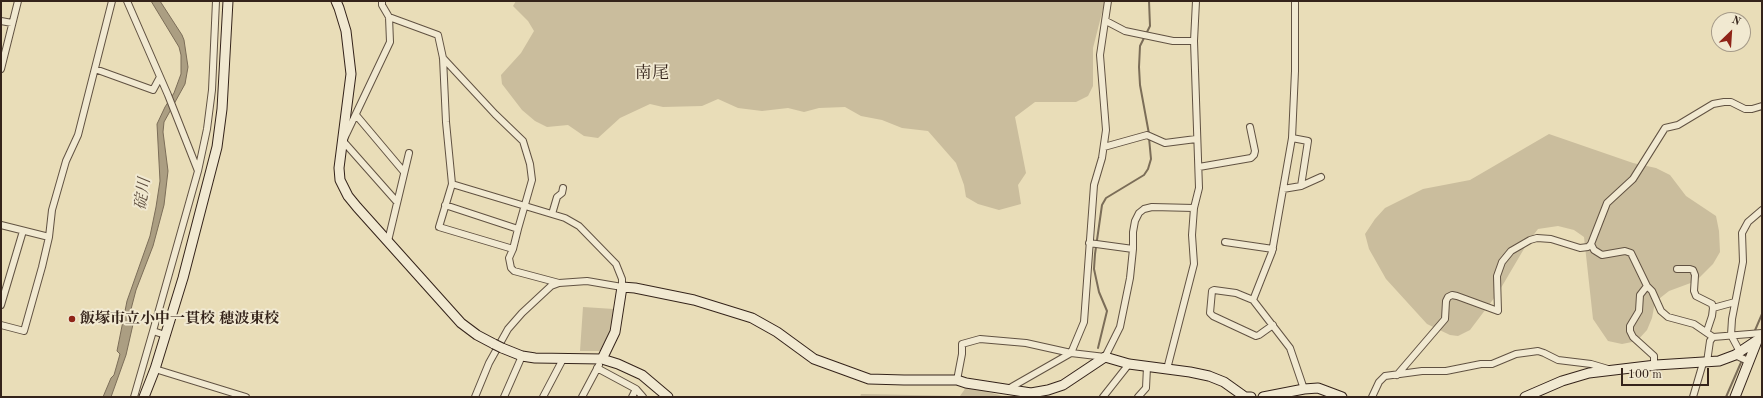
<!DOCTYPE html>
<meta charset="utf-8">
<style>
body{margin:0}
#map{position:relative;width:1763px;height:398px;overflow:hidden;background:#e9ddb8;font-family:"Old Standard TT",serif}
canvas{display:block}
.frame{position:absolute;inset:0;border:2px solid #34231a;pointer-events:none}
.north{position:absolute;left:1711px;top:12px;width:40px;height:40px;box-sizing:border-box;background:#f1e9d1;border:1px solid #a59a88;border-radius:50%;rotate:25deg;font-size:11px;font-weight:700;line-height:16px;text-align:center;color:#34231a}
.north::after{content:'';display:block;margin:auto;width:14px;height:18px;background:#8f2418;clip-path:polygon(50% 0,100% 100%,50% 72%,0 100%)}
.scale{position:absolute;left:1621px;top:368px;width:88px;height:18px;box-sizing:border-box;border:2px solid #34231a;border-top:0;padding-left:5px;font-size:12px;line-height:14px;white-space:nowrap;color:#34231a;-webkit-text-stroke:3px #f1e9d1;paint-order:stroke}
</style>
<div id="map">
<canvas width="1763" height="398"></canvas>
<div class="frame"></div>
<div class="north">N</div>
<div class="scale">100 m</div>
</div>
<script>
const ctx = document.querySelector('canvas').getContext('2d');
ctx.lineJoin = 'round';
function paint(path, color) { ctx.fillStyle = color; ctx.fill(path, 'evenodd'); }
const poly = rows => new Path2D(rows.map(r => 'M' + r).join(''));
function strokePath(path, color, width, dash) { ctx.strokeStyle = color; ctx.lineWidth = width; ctx.lineCap = dash ? 'butt' : 'round'; ctx.setLineDash(dash || []); ctx.stroke(path); }
function label(font, color, halo, rows, align = 'center') {
  ctx.font = font + ' "Old Standard TT","Noto Serif JP",serif'; ctx.lineWidth = 4; ctx.setLineDash([]); ctx.textBaseline = 'middle'; ctx.strokeStyle = halo; ctx.fillStyle = color; for (const [text, x, y, turn = 0] of rows) {
    ctx.save(); ctx.translate(x, y); ctx.rotate((+turn || 0) * Math.PI / 180); ctx.textAlign = isNaN(turn) ? turn : align; if (halo) ctx.strokeText(text, 0, 0); ctx.fillText(text, 0, 0); ctx.restore();
  }
}
const green = poly([
 [516,1,1105,1,1093,48,1093,86,1088,96,1076,102,1035,102,1015,117,1026,173,1018,185,1021,204,999,210,978,204,966,197,964,185,956,163,928,131,902,128,882,120,861,116,845,107,819,108,804,112,788,108,762,111,738,108,718,99,702,106,663,107,650,104,620,118,598,138,584,136,568,125,547,127,535,121,522,110,502,84,501,75,521,53,534,31,528,21,513,6],
 [1549,134,1633,163,1656,168,1670,175,1686,196,1716,216,1719,231,1720,252,1713,264,1696,281,1669,291,1655,302,1652,318,1647,330,1637,341,1622,344,1608,341,1593,319,1584,237,1574,230,1558,226,1538,229,1528,242,1498,293,1470,330,1458,336,1450,335,1427,324,1386,279,1369,249,1365,234,1375,219,1385,208,1423,189,1470,180],
 [583,307,614,309,611,328,600,351,580,351],
 [967,386,1006,397,860,397,861,394,960,396]
]);
const water = poly([
 [151,1,160,1,182,35,184,40,188,67,185,84,164,122,163,132,168,171,164,205,153,246,136,290,130,313,134,320,126,355,111,397,103,397,111,378,114,375,120,354,117,351,127,301,150,236,156,207,160,181,157,124,165,107,174,93,181,74,181,55,179,47,151,1]
]);
const stream = poly([
 [1149,1,1150,26,1140,46,1139,67,1140,85,1149,134],
 [1750,342,1762,314],
 [1098,348,1107,311,1099,292,1094,269,1095,254,1102,205,1106,198,1144,175,1148,169,1151,159,1149,138],
 [1726,397,1746,351]
]);
const street = poly([
 [127,1,168,95,198,171,153,331,165,335],
 [382,1,382,5,389,17,390,42,343,141,397,202],
 [1295,1,1295,71,1292,138,1272,252,1253,300,1290,348,1304,389],
 [389,17,438,35,443,58,446,122,452,184,565,218,579,226,616,264,622,279,622,287,587,281,559,283,551,286,522,313,508,329,489,363,475,397],
 [1,21,12,23],
 [1106,21,1125,31,1173,41,1194,41],
 [443,58,495,114,523,141,530,164,532,180,518,229,445,205],
 [1,69,18,1],
 [95,69,153,90,160,77],
 [356,115,404,172],
 [1292,138,1308,141,1301,186],
 [1104,147,1147,135,1165,143,1196,139],
 [1199,167,1251,158,1254,155,1255,151,1250,127],
 [198,171,207,129,212,90,216,1],
 [452,184,439,227,513,249,518,229],
 [1283,189,1301,186,1321,177],
 [552,214,557,197,562,193,563,188],
 [1,225,49,237,52,210,66,161,78,135,112,1],
 [388,241,409,153],
 [1225,242,1273,249],
 [1089,243,1133,249],
 [1591,244,1594,250,1602,255,1625,251,1631,253,1647,286,1652,291,1661,311,1668,317,1694,324,1713,337,1762,333],
 [513,249,509,258,511,268,514,271,559,283],
 [1677,269,1690,269,1693,270,1695,275,1694,291,1696,296,1712,304,1713,308,1712,316,1707,331],
 [1647,286,1640,295,1639,311,1630,326,1630,331,1633,337,1654,356,1654,365],
 [1253,300,1236,293,1214,290,1212,291,1210,313,1213,316,1256,336,1259,335,1273,325],
 [1,305,23,231],
 [1713,308,1735,302],
 [1,325,24,331,42,267,49,237],
 [1740,352,1731,335,1732,319,1743,262,1742,233,1748,222,1762,210],
 [1735,355,1748,361],
 [1707,362,1710,341,1713,337],
 [597,368,636,389,643,397],
 [155,369,246,397],
 [1167,369,1194,264,1192,235,1194,208,1199,188,1194,41,1196,1],
 [1397,375,1445,319,1446,301,1448,297,1452,295,1457,296,1498,311,1497,276,1502,262,1511,251,1530,240,1537,238,1551,239,1580,248,1588,247,1591,244,1607,203,1633,179,1665,128,1678,125,1713,104,1724,102,1731,102,1745,109,1752,109,1762,106],
 [957,380,962,354,962,344,980,339,1026,343,1071,353,1105,357,1120,327,1130,278,1133,249,1133,232,1135,221,1139,213,1144,209,1152,207,1194,208],
 [1008,389,1071,353,1084,322,1094,185,1102,158,1106,130,1100,55,1108,1],
 [134,397,153,331],
 [504,397,522,356],
 [543,397,563,359],
 [582,397,599,365],
 [632,397,636,389],
 [1103,397,1129,364],
 [1138,397,1146,388,1147,367],
 [1372,397,1379,382,1385,376,1422,371,1446,371,1481,364,1492,364,1516,354,1531,352,1538,351,1544,353,1558,360,1591,364,1608,369],
 [1693,397,1703,363]
]);
const secondary = poly([
 [336,1,339,8,346,31,351,74,339,168,340,180,348,196,357,207,461,323,477,335,494,344],
 [502,348,522,356,535,358,602,359,618,364,642,375,668,397],
 [602,359,615,332,622,287,635,288,694,300,752,318,777,332,814,359,869,379,904,380,957,380,966,383,1031,393,1048,390,1063,385,1105,357,1129,364,1190,372,1209,376,1224,382,1245,397,1251,397],
 [144,397,155,369,183,278,217,147,222,109,228,1],
 [1263,397,1304,389,1318,388,1342,397],
 [1525,397,1562,381,1589,373,1656,365,1719,361,1735,355,1762,337],
 [1735,397,1757,341]
]);
const secondaryBridge = poly([
 [494,344,502,348]
]);
const markers = [
 [72,319,4,"#8f2418"]
];
const poiNames = [
 ["飯塚市立小中一貫校 穂波東校",80,319]
];
const waterNames = [
 ["碇川",143,194,-82]
];
const quarterNames = [
 ["南尾",652,74]
];
paint(green, '#cabd9d');
paint(water, '#ab9e82');
strokePath(water, '#7b6d58', 1);
strokePath(stream, '#7b6d58', 2);
strokePath(street, '#615242', 8);
strokePath(secondary, '#34231a', 11);
strokePath(street, '#f1e9d1', 6);
strokePath(secondary, '#f1e9d1', 9);
strokePath(secondaryBridge, '#34231a', 11, []);
strokePath(secondaryBridge, '#f1e9d1', 9);
for (const [x, y, r, color] of markers) { const dot = new Path2D(); dot.arc(x, y, r, 0, 2 * Math.PI); ctx.fillStyle = color; ctx.fill(dot); strokePath(dot, '#f1e9d1', 1.5); }
label('bold 15px', '#34231a', '#f1e9d1', poiNames, 'left');
label('italic 16px', '#5e4e3e', '#f1e9d1', waterNames);
label('17px', '#34231a', '#f1e9d1', quarterNames);
</script>
